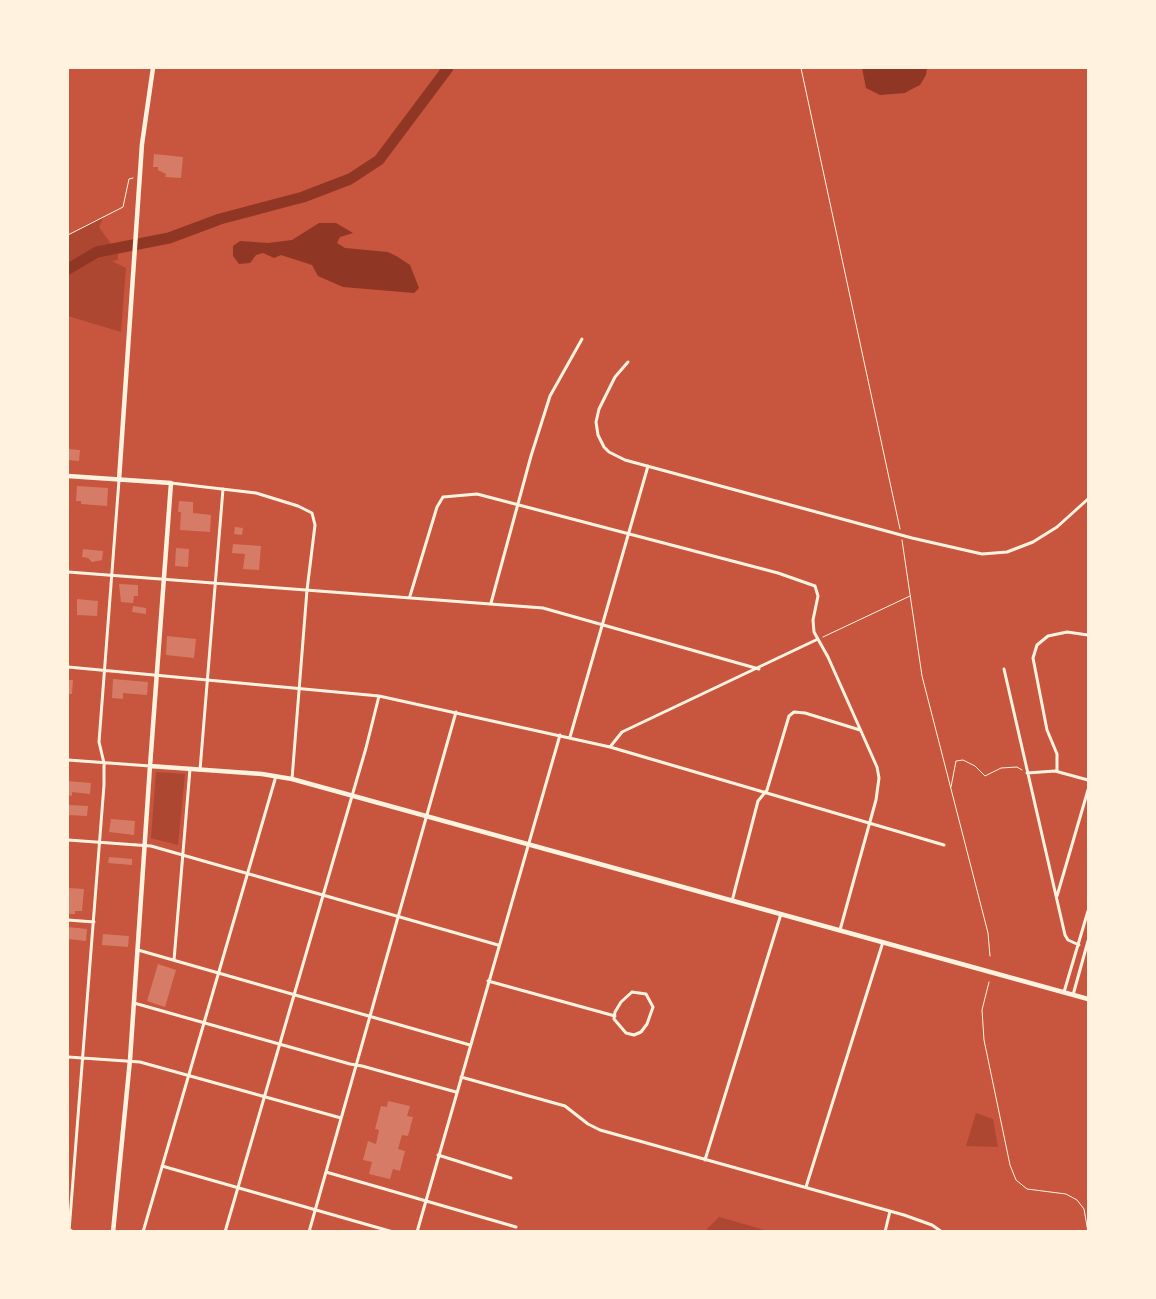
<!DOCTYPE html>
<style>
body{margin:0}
#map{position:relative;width:1156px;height:1299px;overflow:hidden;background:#c8553d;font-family:"Public Sans",sans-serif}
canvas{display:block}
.frame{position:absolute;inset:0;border:69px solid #fff3e0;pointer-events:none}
</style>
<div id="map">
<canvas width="1156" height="1299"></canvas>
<div class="frame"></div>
</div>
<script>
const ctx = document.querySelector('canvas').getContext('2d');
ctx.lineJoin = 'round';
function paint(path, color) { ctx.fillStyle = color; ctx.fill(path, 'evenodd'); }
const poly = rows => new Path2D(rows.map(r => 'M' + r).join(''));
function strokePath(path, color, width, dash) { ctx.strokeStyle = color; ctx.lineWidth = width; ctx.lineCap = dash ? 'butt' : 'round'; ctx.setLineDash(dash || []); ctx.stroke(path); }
const green = poly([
 [103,218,99,227,118,254,118,260,112,261,126,268,121,332,68,316,68,235,95,220],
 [156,772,185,774,178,845,151,838],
 [976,1113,993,1119,998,1147,966,1146],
 [719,1217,768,1231,705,1231]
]);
const water = poly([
 [862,68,927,68,926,75,920,85,912,89,905,93,880,95,866,88],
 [319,223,336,223,353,233,340,237,337,243,345,248,388,252,398,257,410,265,419,288,414,293,343,287,318,276,312,265,281,255,274,258,263,253,256,255,250,263,239,264,233,256,233,246,240,241,268,243,292,240]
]);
const river = poly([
 [68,269,97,252,169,238,220,219,303,197,350,179,379,160,448,68]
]);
const building = poly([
 [154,154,183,157,181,178,165,177,166,174,158,170,158,167,153,167],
 [68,449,80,450,79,461,68,460],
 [77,486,108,488,107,506,81,504,81,501,76,501],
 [179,501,193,502,193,513,211,515,210,532,180,530,181,512,178,512],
 [235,527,243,528,242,535,234,534],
 [233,544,261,546,259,570,243,569,245,554,232,553],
 [176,548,189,549,188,567,175,566],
 [83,549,103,551,102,560,92,562,88,558,82,557],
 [119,584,138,585,138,596,134,596,133,603,121,602],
 [77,599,98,601,97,616,77,615],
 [133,606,146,608,146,614,132,612],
 [167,636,196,639,194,658,166,655],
 [113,679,148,682,147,695,123,693,123,699,112,698],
 [68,680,73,680,72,694,68,694],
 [68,781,91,783,90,794,72,792,72,796,68,795],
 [68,805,88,806,87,816,68,815],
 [111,819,135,821,134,835,109,832],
 [109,857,132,859,132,865,108,863],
 [68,888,84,889,82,911,75,911,75,914,68,914],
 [68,927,87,929,86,941,68,939],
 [103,934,129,936,128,947,102,945],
 [158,964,176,970,165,1007,147,1001],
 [388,1101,410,1106,407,1116,413,1117,408,1136,402,1135,398,1149,405,1151,400,1171,393,1169,390,1179,369,1174,372,1162,363,1160,368,1141,376,1144,379,1130,375,1129,381,1106,387,1107]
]);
const path = poly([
 [801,68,900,529],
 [68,235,123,207,129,179,133,178],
 [902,540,922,676,988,933,990,956],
 [823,637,910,596],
 [951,787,956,761,963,760,975,766,985,776,1001,768,1017,767,1022,770],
 [989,982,982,1010,984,1040,1010,1165,1016,1180,1027,1189,1066,1194,1077,1200,1084,1209,1088,1232]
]);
const minor = poly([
 [628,362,615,377,599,409,596,422,598,435,604,447,609,452,625,460,912,538,982,554,1007,552,1033,542,1057,527,1088,499],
 [171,483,256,493,298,506,312,513,315,525,307,590,292,779],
 [68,572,543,608,759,669],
 [410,596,437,507,443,497,477,494,778,573,815,586,818,596,813,620,814,632,828,657,877,767,879,778,876,800,840,930],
 [491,603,531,456,550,396,582,339],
 [68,667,379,696,610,747,944,845],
 [1004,669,1065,935,1068,940,1079,945],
 [570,737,648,466],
 [610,747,622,732,818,639],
 [68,760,150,766],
 [200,770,223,489],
 [1057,771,1057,754,1047,730,1033,658,1037,645,1048,636,1067,632,1088,635],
 [1027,773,1055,771,1088,780],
 [68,840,151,846,498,945],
 [1057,896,1088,790],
 [732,901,758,801,767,790,789,716,794,712,805,713,860,730],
 [68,920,94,922],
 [138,950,470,1045],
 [174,960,190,769],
 [488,981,615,1016],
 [632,992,646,994,653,1007,647,1024,641,1032,634,1035,626,1033,614,1019,615,1012,621,1002,632,992],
 [1064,992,1088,911],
 [1073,995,1088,941],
 [134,1003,350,1064,362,1066,456,1092],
 [68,1057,140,1062,341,1118],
 [461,1077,565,1106,588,1124,600,1130,904,1215,932,1225,942,1232],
 [438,1155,511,1178],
 [705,1160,781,914],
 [162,1166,393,1232],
 [326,1172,516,1227],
 [806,1187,883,942],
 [69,1231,104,785,104,763,99,742,119,480],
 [143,1232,276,776],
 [225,1232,366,748,379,696],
 [309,1232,456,712],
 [417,1232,560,735],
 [885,1232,890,1211]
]);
const tertiary = poly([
 [68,1230,72,1232],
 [113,1232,130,1060,150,766]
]);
const secondary = poly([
 [68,476,171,483,150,766,262,774,292,779,1088,999],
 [119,480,142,144,153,68]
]);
paint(green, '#ae4732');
paint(water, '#8f3625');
strokePath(river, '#8f3625', 11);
paint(building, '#d67c66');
strokePath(path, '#fff3e0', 1);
strokePath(minor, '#fff3e0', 3);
strokePath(tertiary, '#fff3e0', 4.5);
strokePath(secondary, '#fff3e0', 4.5);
</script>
